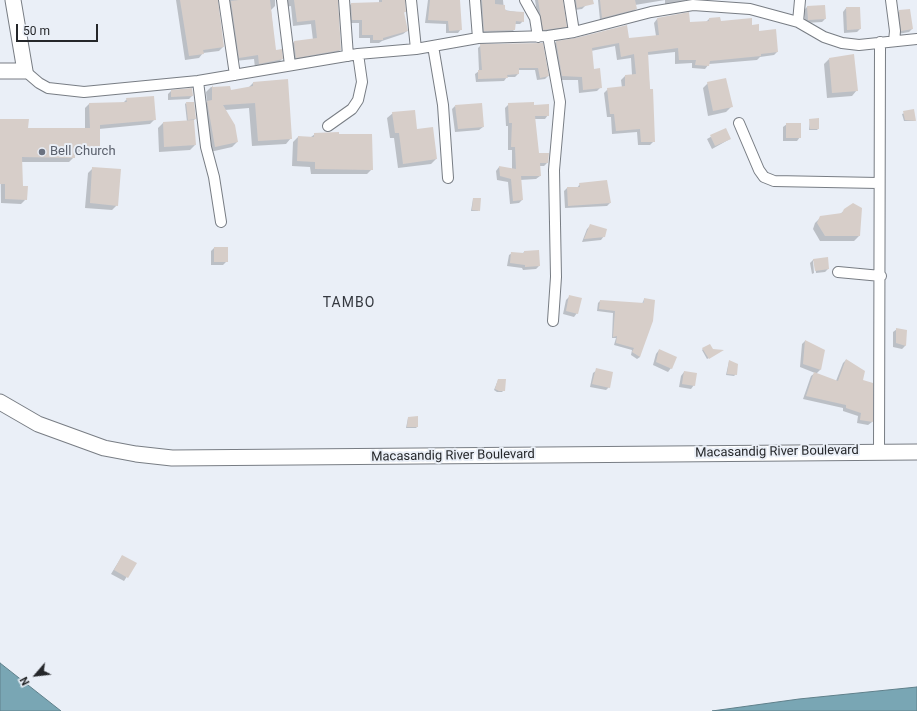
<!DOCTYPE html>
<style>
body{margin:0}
#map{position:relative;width:917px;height:711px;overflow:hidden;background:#eaeff7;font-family:Roboto,sans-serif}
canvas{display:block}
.north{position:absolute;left:16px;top:655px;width:40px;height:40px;-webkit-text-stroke:3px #eaeff7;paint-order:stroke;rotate:242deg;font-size:11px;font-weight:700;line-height:16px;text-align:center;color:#25272a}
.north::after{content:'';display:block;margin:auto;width:14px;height:18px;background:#25272a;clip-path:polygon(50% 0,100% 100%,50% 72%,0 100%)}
.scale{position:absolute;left:16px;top:24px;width:82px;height:18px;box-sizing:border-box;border:2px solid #25272a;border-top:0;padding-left:5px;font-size:12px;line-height:14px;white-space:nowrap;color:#25272a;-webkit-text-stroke:3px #eaeff7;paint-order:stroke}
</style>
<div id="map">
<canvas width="917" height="711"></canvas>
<div class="north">N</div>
<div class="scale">50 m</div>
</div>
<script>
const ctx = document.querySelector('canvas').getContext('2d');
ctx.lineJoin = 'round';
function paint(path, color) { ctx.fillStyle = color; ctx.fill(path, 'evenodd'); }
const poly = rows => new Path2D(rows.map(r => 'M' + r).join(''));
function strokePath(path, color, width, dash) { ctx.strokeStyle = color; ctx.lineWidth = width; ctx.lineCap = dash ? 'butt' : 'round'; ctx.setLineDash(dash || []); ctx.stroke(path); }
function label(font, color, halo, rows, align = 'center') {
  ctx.font = font + ' Roboto,sans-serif'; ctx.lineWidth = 4; ctx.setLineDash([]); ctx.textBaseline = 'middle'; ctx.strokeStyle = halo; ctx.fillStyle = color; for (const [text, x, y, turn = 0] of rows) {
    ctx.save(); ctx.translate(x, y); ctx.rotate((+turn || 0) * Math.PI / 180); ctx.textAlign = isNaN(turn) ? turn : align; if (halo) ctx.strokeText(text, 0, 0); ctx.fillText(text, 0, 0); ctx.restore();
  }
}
const water = poly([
 [0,663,61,711,0,711,0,663],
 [917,687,917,711,712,711,799,699,917,687]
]);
const shadow = poly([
 [176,0,217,0,223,47,219,51,203,53,199,58,185,60],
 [224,0,275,0,275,6,271,10,275,51,282,59,278,63,255,68,254,59,235,61],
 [283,0,337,0,340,50,336,54,292,61,290,46,294,42,313,40,311,24,293,26,291,6,285,7],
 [379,0,398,0,405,12,403,13,407,31,403,34,382,41,379,43,370,43,370,38,359,38,359,23,349,23,348,7,351,4,379,3],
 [428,0,459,0,461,29,458,33,446,33,446,24,425,23],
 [477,0,503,0,504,10,523,13,523,21,520,24,514,24,514,30,511,33,481,34],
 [535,0,562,0,566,26,562,30,540,32],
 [571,0,585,0,586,5,582,9,574,10],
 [598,0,686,0,683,2,665,5,665,0,635,5,636,9,632,12,600,20],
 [824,6,825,19,822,22,805,23,804,10,807,7],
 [846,8,860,29,857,32,844,33,843,12],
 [899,11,912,29,909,32,898,34,896,15],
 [657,19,690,23,705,23,709,19,752,26,777,52,774,55,760,57,757,60,709,64,705,69,692,68,692,63,675,64,675,52,647,55,654,141,650,145,638,145,637,132,612,134,611,117,607,117,604,93,608,89,622,88,621,80,625,76,632,75,631,58,617,60,615,46,591,51,593,70,601,87,597,91,579,93,578,80,559,80,552,46,556,42,591,35,628,39,656,36,654,23],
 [542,44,548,76,545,79,537,80,535,70,518,70,518,74,515,77,507,77,504,81,476,82,475,74,479,71,478,48,481,45],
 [829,59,857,90,852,96,827,98,824,64],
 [253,83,291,138,286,144,252,146,249,108,225,110,237,142,232,147,210,152,202,107,207,102,206,92,211,87,231,91,248,88],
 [708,83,731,107,726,112,708,116,703,88],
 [171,91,192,96,189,99,168,100,168,94],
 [127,99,155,119,150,124,99,129,99,148,94,153,74,153,74,157,69,162,21,162,22,187,26,199,21,204,1,203,0,120,27,129,85,129,85,108,89,104,123,103],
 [186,103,195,119,193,121,195,145,190,150,159,152,158,128,163,123,187,122,185,104],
 [509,104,533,106,548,115,545,119,534,119,538,154,547,163,544,166,539,166,540,176,536,179,520,180,522,200,519,203,510,204,508,182,497,180,496,171,499,167,512,170,512,150,508,150,508,126,506,126,505,108],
 [455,106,483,127,479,130,455,132,452,109],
 [913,110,915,121,904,121,902,114],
 [393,113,417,130,432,128,436,159,431,164,398,168,394,138,390,138,387,118],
 [810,120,818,129,817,130,809,130],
 [787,124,800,137,797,141,783,141,783,127],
 [725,129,730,139,712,149,707,139],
 [315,134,372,169,367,174,311,174,310,167,292,166,293,142,298,137,311,137],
 [93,168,117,205,112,210,85,208,88,173],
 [580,184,610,203,607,206,565,208,564,191,567,188,577,188],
 [473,199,479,210,478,211,471,211],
 [861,208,859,236,854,241,820,241,813,229,815,223,821,217,840,214,845,210],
 [590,226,604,236,601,240,582,242,587,229],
 [214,248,227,261,223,265,211,265,211,251],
 [524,252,539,266,536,269,523,270,522,268,507,266,509,255,512,253,522,254],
 [814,259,828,269,825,272,816,273,815,261,813,261,814,273,812,274,810,263],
 [570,296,577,313,574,317,563,314,566,300],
 [644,299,640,357,637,359,631,355,632,350,614,345,616,338,612,338,613,313,597,311,598,303,600,301,642,304],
 [897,329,906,331,905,346,902,349,893,347,893,332],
 [805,341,824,351,820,370,816,374,836,381,843,363,846,360,862,381,872,422,868,425,857,423,858,416,843,411,843,408,803,399,811,376,815,373,800,367,802,344],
 [703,349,721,351,707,359,702,350],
 [659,350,671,368,668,372,653,365,656,354],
 [729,361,736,374,734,376,726,375],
 [597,370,609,387,606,390,590,387,593,373],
 [684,372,694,385,691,389,679,387,681,376],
 [498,380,504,390,502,392,497,392,494,390],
 [408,418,417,427,416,428,406,428],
 [122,556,135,564,124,581,111,574]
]);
const building = poly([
 [180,0,218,0,224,47,203,50,204,54,189,56],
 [239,0,270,0,276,50,282,49,283,59,259,64,258,55,239,58,231,1],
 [294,0,338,0,341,50,296,58,294,41,317,38,315,20,297,22],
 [382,0,405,0,406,12,404,12,408,31,383,38,383,40,373,40,373,35,362,35,362,20,352,20,351,3,382,2],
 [430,0,460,0,462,30,449,31,448,21,428,20],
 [482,0,495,0,495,4,505,5,505,9,507,11,524,12,524,22,516,21,515,30,484,31],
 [538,0,563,0,567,27,543,30],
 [576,0,593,0,594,4,577,8],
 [600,0,635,0,637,9,602,18],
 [825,5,826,19,808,20,807,6],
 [846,7,860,7,861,29,847,30],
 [910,9,913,29,901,31,899,10],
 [689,12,690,22,709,21,709,18,720,17,721,21,752,18,752,25,759,24,759,31,776,29,778,52,761,54,761,56,710,61,709,66,695,65,696,60,679,60,678,48,648,52,650,89,653,89,655,142,641,142,640,129,616,131,614,114,610,114,607,88,625,86,625,75,636,74,634,54,621,57,619,43,592,48,594,69,600,68,602,88,583,90,582,77,562,76,556,41,576,38,627,25,629,38,659,35,657,18],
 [543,43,549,76,540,78,538,68,519,68,519,74,507,75,508,78,478,79,478,70,482,70,480,44],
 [854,54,858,91,832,93,829,58],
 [726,78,733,107,713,111,707,82],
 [288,79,292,139,258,141,255,103,223,105,235,125,238,142,215,147,207,101,212,100,212,85,213,87,230,86,231,90,253,86,253,82],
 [192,88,193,96,171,97,171,90],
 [154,96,156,120,100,125,100,149,75,149,75,158,22,157,23,186,28,186,27,200,5,199,5,184,0,184,0,119,29,119,28,128,90,128,89,103,127,102,126,98],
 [186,102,194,102,196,119,188,120],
 [534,102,534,105,549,104,549,116,535,116,539,153,549,153,548,163,540,163,541,176,521,176,523,200,513,201,511,179,500,176,499,166,516,169,515,147,511,147,512,123,509,123,508,103],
 [482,103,484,127,458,129,455,105],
 [914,109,916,121,905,120,903,111],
 [415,110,417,129,433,127,437,159,403,164,399,133,395,133,392,112],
 [819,118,819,129,810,129,809,119],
 [194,120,196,145,164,147,163,122],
 [786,123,801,123,801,138,786,138],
 [726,128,731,139,715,146,710,135],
 [339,132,339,134,372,134,373,170,315,169,315,162,297,161,298,136,314,137,314,133],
 [92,167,121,169,118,206,90,203],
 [607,180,611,203,568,206,567,187,580,187,579,183],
 [473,198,481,198,480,211,472,210],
 [853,203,862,208,860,236,825,236,817,223,820,216,842,213,844,209],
 [590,224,607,229,605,237,584,239],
 [214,247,228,247,228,262,214,262],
 [539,250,540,266,525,267,525,265,510,263,511,252,524,253,524,251],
 [828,257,829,269,815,271,813,259],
 [569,295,582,298,578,314,566,311],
 [644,298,655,300,653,321,640,357,632,352,634,348,616,343,617,336,613,337,615,311,599,309,600,300,644,303],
 [896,328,907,330,906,346,896,343],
 [805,340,825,350,821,370,803,364],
 [710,344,713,349,724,350,709,359,702,348],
 [659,349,677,357,672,369,656,362],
 [846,359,865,371,863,380,873,383,873,422,860,420,861,413,846,408,846,405,806,396,814,372,838,381],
 [729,360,738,364,737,375,727,374],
 [596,368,613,372,610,388,592,384],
 [684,371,697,373,695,386,682,384],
 [498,379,506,379,505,391,499,391,495,389],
 [418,416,418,427,407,427,408,417],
 [122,555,137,563,128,578,114,570]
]);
const street = poly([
 [224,0,235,75],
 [282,0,290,65],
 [344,0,348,56],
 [411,0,416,49],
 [475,0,478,38],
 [525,0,535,18,538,37],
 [569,0,574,32],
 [891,0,895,31,894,41],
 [798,22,800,0],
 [548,36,560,102,554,170,556,277,553,321],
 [433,46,443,105,448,178],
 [25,71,39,83,48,88,84,92,198,81,358,54,416,49,478,38,548,36,574,32,651,12,693,5,750,9,798,22,824,37,842,43,859,45,917,39],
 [198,81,206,147,214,177,221,222],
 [739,123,759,170,764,177,774,181,878,183],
 [328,126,352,109,358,100,362,82,358,54],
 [838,272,881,276],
 [879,451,880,42]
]);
const secondary = poly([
 [0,71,25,71,13,0],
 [0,402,38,424,104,448,136,454,172,458,917,452]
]);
const markers = [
 [42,152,4,"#6b7280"]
];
const worshipNames = [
 ["Bell Church",50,152]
];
const streetNames = [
 ["Macasandig River Boulevard",777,452,-1],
 ["Macasandig River Boulevard",453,456,-1]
];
const neighbourhoodNames = [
 ["TAMBO",349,303]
];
paint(water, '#79a6b4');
strokePath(water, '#60808b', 1);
paint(shadow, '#0003');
paint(building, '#d7cec9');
strokePath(street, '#787d84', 12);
strokePath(secondary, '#787d84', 17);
strokePath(street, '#fff', 10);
strokePath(secondary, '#fff', 15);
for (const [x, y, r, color] of markers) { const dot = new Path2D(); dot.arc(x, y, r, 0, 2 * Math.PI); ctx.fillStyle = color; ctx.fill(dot); strokePath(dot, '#eaeff7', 1.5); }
label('13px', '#5b616d', '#eaeff7', worshipNames, 'left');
label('13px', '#25272a', '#eaeff7', streetNames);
ctx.letterSpacing = '1px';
label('14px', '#34383f', '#eaeff7', neighbourhoodNames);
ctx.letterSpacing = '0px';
</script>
